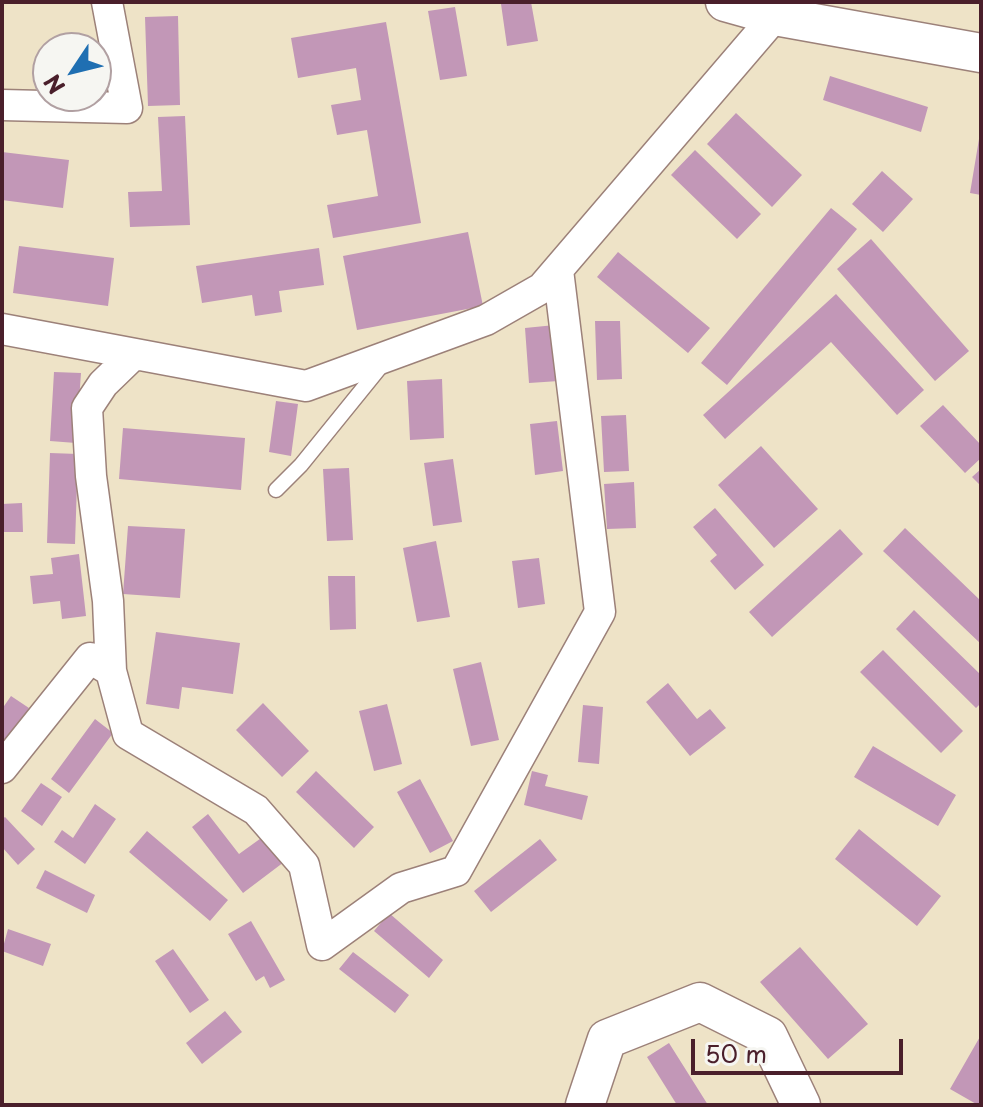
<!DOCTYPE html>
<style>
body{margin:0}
#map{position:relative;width:983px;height:1107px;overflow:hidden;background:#eee3c7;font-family:"Playpen Sans",sans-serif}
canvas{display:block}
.frame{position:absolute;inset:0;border:4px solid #4a1f2b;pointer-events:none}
.north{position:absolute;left:32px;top:32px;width:80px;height:80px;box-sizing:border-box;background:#f6f6f2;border:2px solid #b1a0a2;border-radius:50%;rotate:235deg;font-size:22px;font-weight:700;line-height:32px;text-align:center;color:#4a1f2b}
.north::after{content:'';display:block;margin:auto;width:28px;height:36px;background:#1f6fb2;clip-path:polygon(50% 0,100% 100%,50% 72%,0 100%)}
.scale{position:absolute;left:691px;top:1039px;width:212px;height:36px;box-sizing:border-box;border:4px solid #4a1f2b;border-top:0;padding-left:10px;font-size:24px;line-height:28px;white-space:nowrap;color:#4a1f2b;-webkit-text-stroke:6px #f6f6f2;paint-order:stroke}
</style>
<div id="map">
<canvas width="983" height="1107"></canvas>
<div class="frame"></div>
<div class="north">N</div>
<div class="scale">50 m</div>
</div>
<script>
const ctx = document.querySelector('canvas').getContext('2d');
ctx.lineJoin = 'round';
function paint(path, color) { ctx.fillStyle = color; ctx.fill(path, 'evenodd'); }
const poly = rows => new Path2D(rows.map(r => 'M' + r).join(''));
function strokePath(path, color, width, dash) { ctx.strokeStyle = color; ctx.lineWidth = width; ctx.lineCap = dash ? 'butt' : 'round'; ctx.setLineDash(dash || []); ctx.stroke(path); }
const building = poly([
 [514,2,531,2,538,41,507,46,501,4],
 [455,7,467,76,440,80,428,11],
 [178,16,180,105,148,106,145,17],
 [386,22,421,223,333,238,327,205,378,196,367,130,337,135,331,105,361,100,356,68,298,78,291,38],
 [830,76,928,107,921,132,823,100],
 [736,113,802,175,772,207,707,144],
 [185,116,190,225,130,227,128,192,162,191,158,117],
 [979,139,981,139,981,195,970,193],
 [695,150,761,214,737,239,671,175],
 [2,152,69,160,63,208,2,200],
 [882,171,913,199,883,232,852,204],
 [831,208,857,229,727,385,701,363],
 [468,232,483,306,357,330,343,256],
 [871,239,969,351,935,381,837,269],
 [19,246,114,258,108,306,13,293],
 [319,248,324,285,279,291,282,312,255,316,252,295,202,303,196,266],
 [618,252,710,328,688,353,597,277],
 [836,294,924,390,897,415,831,342,725,439,703,415],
 [595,321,620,321,622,379,597,380],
 [555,325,559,381,529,383,525,328],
 [54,372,81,373,76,443,50,441],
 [442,379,444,438,410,440,407,381],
 [276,401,298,404,291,456,269,452],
 [943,405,981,445,981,458,965,473,920,426],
 [626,415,629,471,604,472,601,416],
 [557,421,563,471,535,475,530,424],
 [123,428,245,438,241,490,119,479],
 [761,446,818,509,774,548,718,485],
 [50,453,78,454,75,544,47,543],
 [453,459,462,522,433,526,424,463],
 [349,468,353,540,327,541,323,469],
 [981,469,981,486,972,477],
 [634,482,636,528,607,529,604,484],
 [22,503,23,532,2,532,2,504],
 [715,508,764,565,735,590,710,561,717,555,693,527],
 [128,526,185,529,180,598,123,594],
 [905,528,981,601,981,644,883,551],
 [840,529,863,554,772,637,749,612],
 [436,541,450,617,417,622,403,548],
 [79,554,86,616,62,619,60,601,33,604,30,576,53,574,51,558],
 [539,558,545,604,518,608,512,561],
 [328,576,355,576,356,629,330,630],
 [914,610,981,675,981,703,976,708,896,629],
 [156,632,240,643,233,694,182,687,179,709,146,704],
 [883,650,963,731,941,753,860,672],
 [481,662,499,740,471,746,453,669],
 [668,683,697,719,710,709,726,728,690,756,646,702],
 [11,696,29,708,2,750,2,709],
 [263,703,309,751,282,777,236,730],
 [387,704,402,764,374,771,359,711],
 [583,705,603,707,599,764,578,762],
 [95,719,113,733,69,793,51,779],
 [873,746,956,795,938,826,854,777],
 [316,771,374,827,354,848,296,792],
 [532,771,548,775,545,786,588,796,582,820,524,805],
 [420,779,453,841,430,853,397,792],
 [41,783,62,797,42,826,21,811],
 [95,804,116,819,85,864,54,842,62,830,73,838],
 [208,814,239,854,264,836,284,862,243,893,192,827],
 [5,817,35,849,18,865,2,847,2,819],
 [859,829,941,896,917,926,835,859],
 [147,831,228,900,210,921,129,852],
 [540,839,557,860,491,912,474,891],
 [45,870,95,895,87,913,36,888],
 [389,913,443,960,429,978,374,931],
 [251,921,285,980,270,988,264,976,256,981,228,934],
 [8,929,51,944,43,966,2,951],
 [800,947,868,1024,828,1059,760,982],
 [173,949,209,1000,190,1013,155,961],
 [353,952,409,995,395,1013,339,969],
 [225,1011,242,1032,202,1064,186,1043],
 [981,1035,981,1105,978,1105,950,1089],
 [669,1043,708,1105,677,1105,647,1057]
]);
const service = poly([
 [276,490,301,465,382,365]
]);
const minor = poly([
 [2,105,127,108,107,2],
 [2,329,306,386,486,320,542,288,775,16],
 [111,671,108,601,91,476,87,408,103,384,134,354],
 [2,768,90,658,111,671,128,734,256,810,304,865,322,945,401,888,456,871,600,612,558,270]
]);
const tertiary = poly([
 [725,2,775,16,981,53],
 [585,1105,607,1039,700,1002,768,1036,801,1105]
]);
paint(building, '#c297b7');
strokePath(service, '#9c8179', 17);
strokePath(minor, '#9c8179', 33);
strokePath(tertiary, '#9c8179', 41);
strokePath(service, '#fff', 14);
strokePath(minor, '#fff', 30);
strokePath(tertiary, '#fff', 38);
</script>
